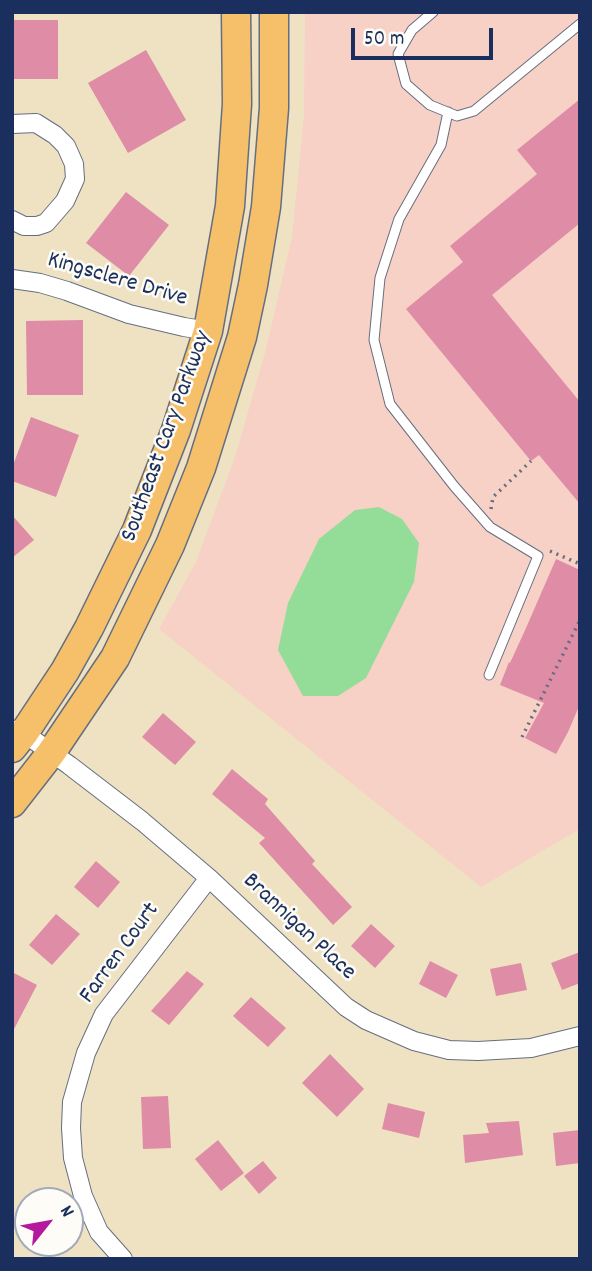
<!DOCTYPE html>
<style>
body{margin:0}
#map{position:relative;width:592px;height:1271px;overflow:hidden;background:#eee2c2;font-family:Dekko,sans-serif}
canvas{display:block}
.frame{position:absolute;inset:0;border:14px solid #1b2f5e;pointer-events:none}
.north{position:absolute;left:14px;top:1187px;width:70px;height:70px;box-sizing:border-box;background:#fdfcf7;border:2px solid #a3aaba;border-radius:50%;rotate:59deg;font-size:19px;font-weight:700;line-height:28px;text-align:center;color:#1b2f5e}
.north::after{content:'';display:block;margin:auto;width:24px;height:32px;background:#b5179e;clip-path:polygon(50% 0,100% 100%,50% 72%,0 100%)}
.scale{position:absolute;left:351px;top:28px;width:142px;height:32px;box-sizing:border-box;border:4px solid #1b2f5e;border-top:0;padding-left:9px;font-size:21px;line-height:24px;white-space:nowrap;color:#1b2f5e;-webkit-text-stroke:5px #fdfcf7;paint-order:stroke}
</style>
<div id="map">
<canvas width="592" height="1271"></canvas>
<div class="frame"></div>
<div class="north">N</div>
<div class="scale">50 m</div>
</div>
<script>
const ctx = document.querySelector('canvas').getContext('2d');
ctx.lineJoin = 'round';
function paint(path, color) { ctx.fillStyle = color; ctx.fill(path, 'evenodd'); }
const poly = rows => new Path2D(rows.map(r => 'M' + r).join(''));
function strokePath(path, color, width, dash) { ctx.strokeStyle = color; ctx.lineWidth = width; ctx.lineCap = dash ? 'butt' : 'round'; ctx.setLineDash(dash || []); ctx.stroke(path); }
function label(font, color, halo, rows, align = 'center') {
  ctx.font = font + ' Dekko,sans-serif'; ctx.lineWidth = 5; ctx.setLineDash([]); ctx.textBaseline = 'middle'; ctx.strokeStyle = halo; ctx.fillStyle = color; for (const [text, x, y, turn = 0] of rows) {
    ctx.save(); ctx.translate(x, y); ctx.rotate((+turn || 0) * Math.PI / 180); ctx.textAlign = isNaN(turn) ? turn : align; if (halo) ctx.strokeText(text, 0, 0); ctx.fillText(text, 0, 0); ctx.restore();
  }
}
const built = poly([
 [305,12,580,12,580,829,481,887,159,629,196,562,235,457,265,353,292,237,304,115]
]);
const green = poly([
 [379,507,402,519,419,543,414,582,366,678,338,696,303,696,278,650,288,603,319,539,355,510]
]);
const building = poly([
 [12,20,58,20,58,79,12,79],
 [146,50,186,120,128,153,88,83],
 [580,99,580,223,492,295,580,402,580,504,539,455,531,461,406,309,463,262,450,246,537,174,517,150],
 [126,192,169,225,129,276,86,243],
 [83,320,83,395,27,395,26,321],
 [31,417,79,435,56,497,12,481,12,468],
 [12,515,34,540,12,558],
 [556,559,580,570,580,704,568,732,556,754,525,738,544,703,500,685,509,662,510,663,526,628],
 [163,713,196,742,175,765,142,737],
 [232,769,268,799,265,804,315,861,312,864,352,907,333,925,259,843,265,838,212,794],
 [96,861,120,882,98,908,74,887],
 [56,914,80,934,52,965,29,945],
 [371,924,395,946,375,968,351,946],
 [580,952,580,983,562,990,551,963],
 [430,961,458,975,446,998,419,984],
 [521,963,527,990,496,996,490,969],
 [187,971,204,984,169,1025,151,1011],
 [12,972,37,985,12,1033],
 [251,997,286,1028,268,1047,233,1016],
 [330,1054,364,1089,337,1117,302,1083],
 [168,1096,171,1148,143,1149,141,1097],
 [388,1103,425,1112,419,1138,382,1129],
 [519,1121,523,1155,465,1163,463,1135,489,1133,486,1123],
 [580,1130,580,1163,556,1166,553,1133],
 [218,1140,244,1173,221,1191,195,1159],
 [263,1161,277,1178,259,1194,244,1176]
]);
const path = poly([
 [491,509,493,497,531,461],
 [550,551,580,564],
 [522,737,580,620]
]);
const service = poly([
 [433,12,412,30,398,54,406,84,430,105,457,116,474,111,580,24],
 [448,112,441,145,399,219,380,278,374,340,390,404,454,486,490,527,538,556,489,675]
]);
const minor = poly([
 [12,124,36,123,55,135,66,146,74,164,75,179,65,201,46,223,37,226,24,226,12,220],
 [12,279,40,283,67,291,129,314,184,327,208,331],
 [18,729,69,765,142,821,209,878,346,1007,366,1020,414,1041,449,1050,478,1051,531,1048,580,1036],
 [123,1259,99,1232,83,1196,73,1158,71,1128,72,1102,86,1053,104,1014,209,878]
]);
const primary = poly([
 [12,748,24,733,65,671,89,628,137,530,176,430,208,331,230,206,237,104,236,12],
 [12,803,51,753,115,658,170,545,201,468,242,337,253,285,266,207,274,108,274,12]
]);
const streetNames = [
 ["Kingsclere Drive",117,281,16],
 ["Southeast Cary Parkway",168,437,-70],
 ["Brannigan Place",298,928,43],
 ["Farren Court",121,954,-54]
];
paint(built, '#f7d1c6');
paint(green, '#94dd99');
paint(building, '#df8ca6');
strokePath(service, '#656e81', 11);
strokePath(minor, '#656e81', 20);
strokePath(primary, '#656e81', 31);
strokePath(path, '#656e81', 3.5, [2, 5]);
strokePath(service, '#fff', 9);
strokePath(minor, '#fff', 18);
strokePath(primary, '#f6c06b', 28);
label('24px', '#1b2f5e', '#fdfcf7', streetNames);
</script>
